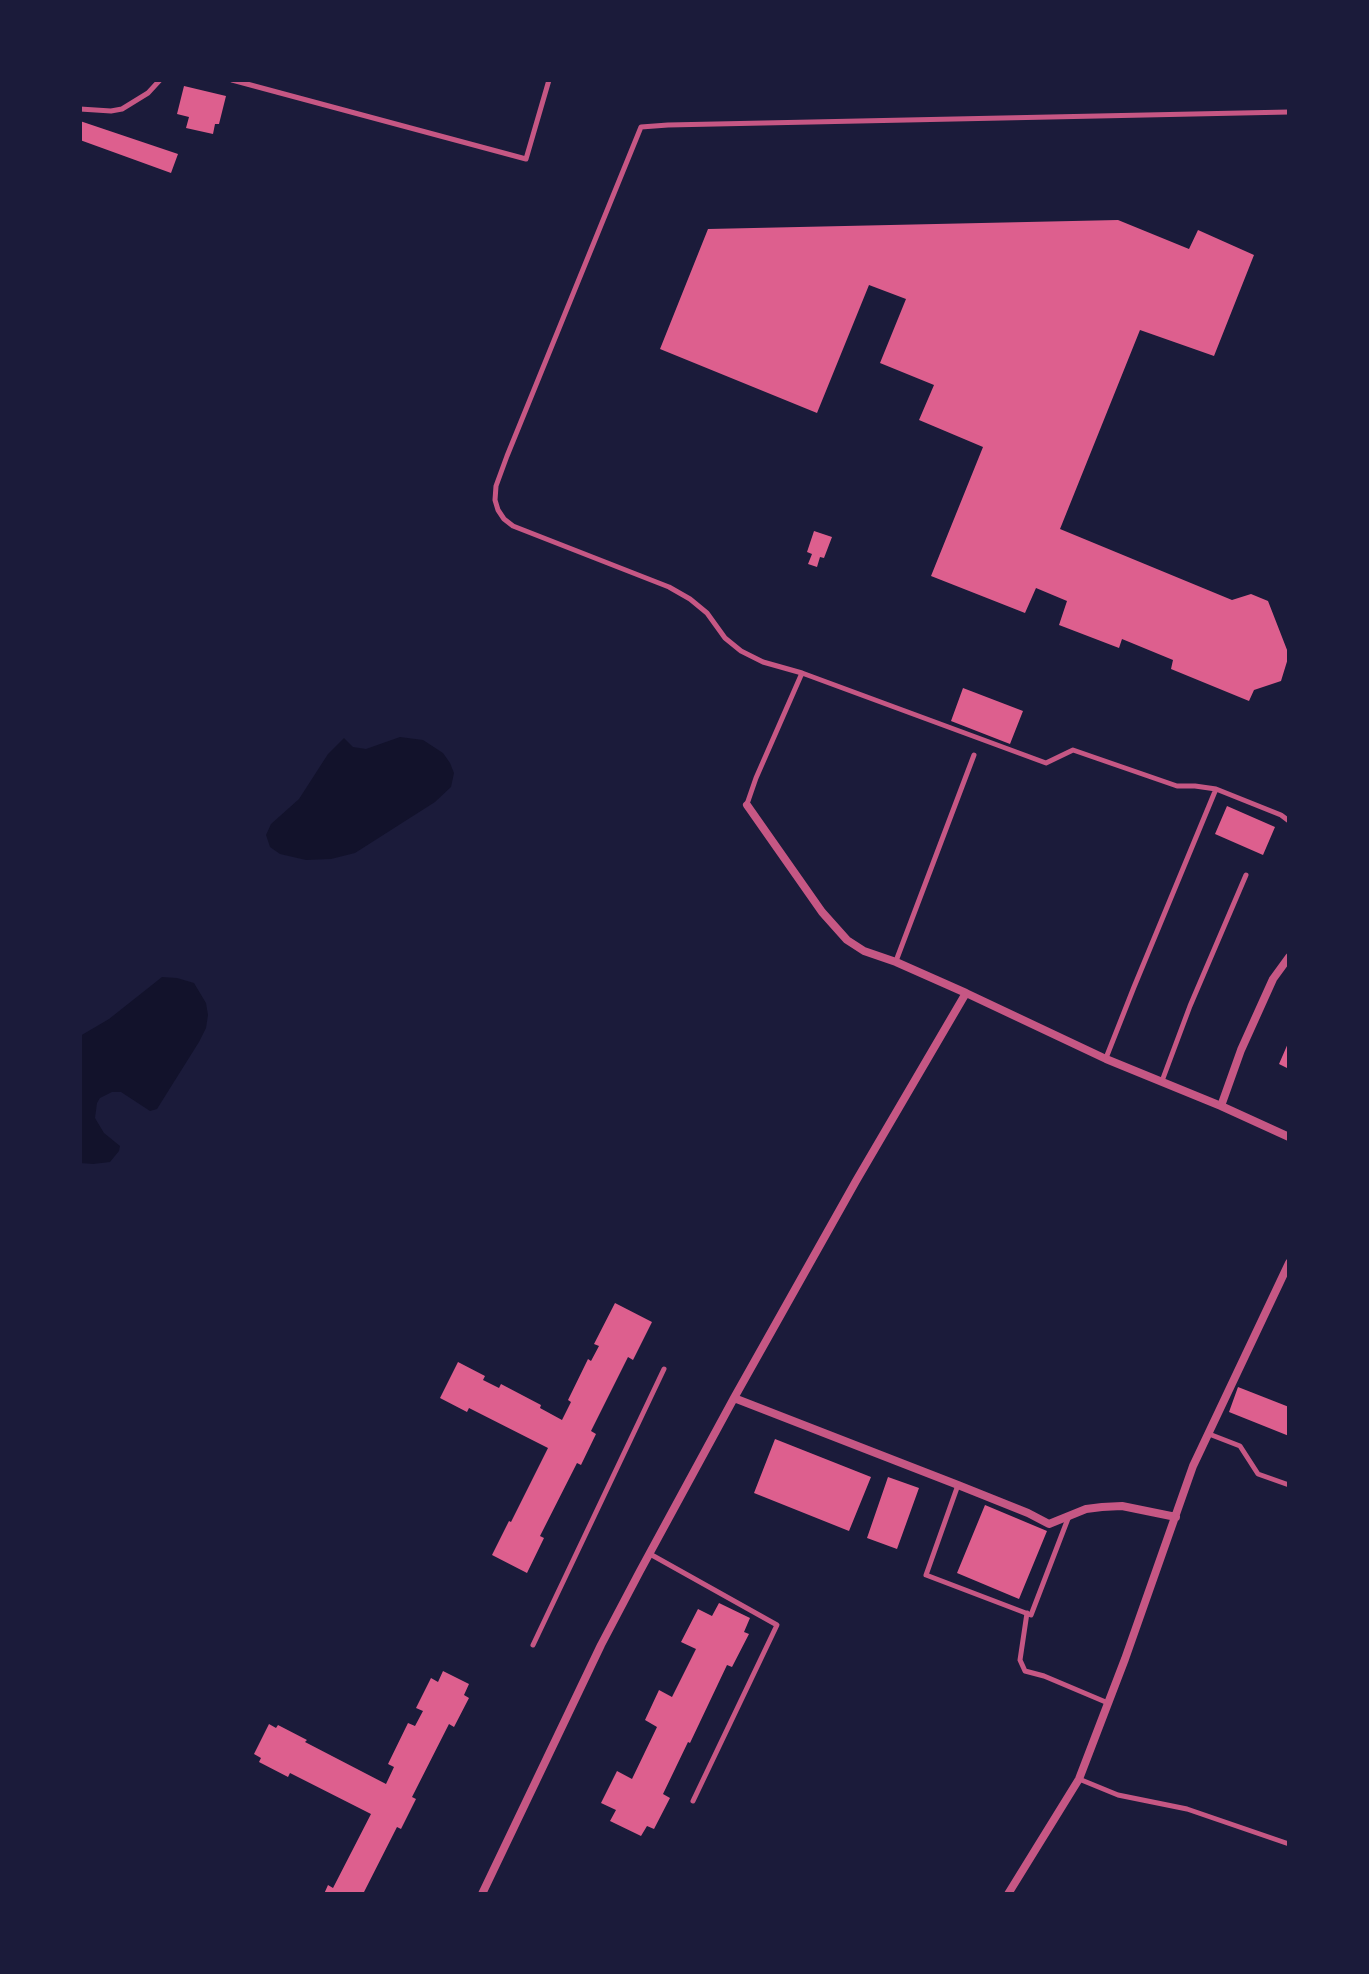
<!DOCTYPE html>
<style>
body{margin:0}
#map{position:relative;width:1369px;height:1974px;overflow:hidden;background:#1b1b3a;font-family:Arial,sans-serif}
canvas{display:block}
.frame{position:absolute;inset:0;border:82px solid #1b1b3a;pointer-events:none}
</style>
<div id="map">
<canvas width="1369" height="1974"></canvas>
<div class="frame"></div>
</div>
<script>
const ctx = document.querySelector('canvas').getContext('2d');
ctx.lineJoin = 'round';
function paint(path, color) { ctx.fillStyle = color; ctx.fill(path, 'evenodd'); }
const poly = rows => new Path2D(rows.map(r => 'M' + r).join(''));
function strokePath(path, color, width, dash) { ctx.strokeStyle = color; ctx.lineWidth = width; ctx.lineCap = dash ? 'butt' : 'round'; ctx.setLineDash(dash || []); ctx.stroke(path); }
const water = poly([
 [400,737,423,740,443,753,450,763,454,773,451,787,435,802,355,853,331,859,306,860,280,854,270,847,266,835,271,824,299,799,328,754,344,738,353,747,366,749],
 [162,977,177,978,194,983,206,1003,208,1015,206,1028,199,1042,157,1109,150,1111,121,1092,112,1092,100,1098,97,1103,95,1118,104,1133,120,1146,119,1151,110,1162,93,1164,80,1163,80,1036,109,1019]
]);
const building = poly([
 [184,86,226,96,219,124,215,124,213,134,186,128,189,117,177,114],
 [80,121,178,154,171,173,80,140],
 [1118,220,1189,249,1198,230,1254,255,1214,356,1140,330,1060,529,1232,600,1251,594,1268,601,1289,655,1281,681,1254,690,1249,701,1171,669,1173,660,1122,639,1119,648,1059,625,1067,601,1036,588,1025,613,931,576,983,447,919,420,934,385,880,363,906,299,869,285,817,413,660,349,708,229],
 [814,531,832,537,824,558,820,557,817,567,808,564,812,554,807,552],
 [963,688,1023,711,1010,744,951,721],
 [1227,806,1275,827,1263,855,1215,834],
 [1289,1041,1289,1069,1279,1064],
 [615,1303,652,1322,633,1360,628,1357,591,1431,596,1434,581,1465,577,1463,540,1536,544,1538,527,1573,492,1555,509,1521,511,1522,548,1448,469,1408,467,1412,440,1398,458,1362,485,1376,483,1380,499,1388,501,1384,541,1405,540,1408,562,1420,571,1402,568,1400,588,1359,591,1361,599,1346,594,1344],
 [1238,1387,1289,1407,1289,1436,1229,1412],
 [775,1439,871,1477,849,1531,754,1493],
 [888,1477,919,1488,897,1549,867,1538],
 [985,1505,1047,1531,1019,1599,957,1573],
 [719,1603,750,1618,744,1632,749,1634,732,1667,727,1665,690,1743,688,1742,663,1794,670,1798,654,1829,647,1826,641,1836,610,1821,616,1810,601,1803,617,1771,632,1779,657,1727,645,1720,659,1690,672,1697,696,1649,681,1642,698,1609,712,1616],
 [443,1671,469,1684,464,1695,469,1698,454,1727,449,1724,412,1797,416,1799,401,1829,397,1827,363,1894,324,1894,328,1885,333,1888,371,1814,290,1773,288,1777,259,1762,261,1758,254,1754,269,1724,276,1728,278,1725,307,1740,305,1742,386,1784,394,1767,388,1764,408,1723,415,1726,423,1711,416,1708,431,1678,438,1682]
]);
const service = poly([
 [232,80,526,159,549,80],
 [80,109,111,111,122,109,148,93,160,80],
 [1289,112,668,125,641,127,507,456,496,486,495,500,498,510,504,519,513,526,669,587,690,599,707,613,725,638,741,651,763,662,802,673,1046,763,1073,750,1177,786,1195,786,1216,789,1281,815,1289,821],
 [747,804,756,778,802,673],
 [896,961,974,755],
 [1106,1058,1134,987,1216,789],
 [1162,1081,1190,1006,1246,875],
 [1209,1434,1240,1446,1258,1474,1289,1485],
 [958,1485,926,1575,1031,1615,1069,1516],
 [650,1554,777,1625,693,1801],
 [1027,1613,1020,1660,1025,1671,1044,1676,1108,1703],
 [533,1645,664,1369],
 [1079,1779,1118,1795,1187,1809,1289,1844]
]);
const minor = poly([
 [747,805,822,912,847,940,864,951,896,962,966,993,1106,1059,1221,1106,1289,1137],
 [1221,1106,1241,1050,1273,979,1289,957],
 [734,1398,958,1485,1028,1513,1049,1524,1086,1509,1102,1507,1122,1506,1176,1517],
 [482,1894,601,1645,640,1571,734,1398,856,1181,966,993],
 [1008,1894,1079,1779,1125,1659,1193,1466,1289,1263]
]);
paint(water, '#12122b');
paint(building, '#dd5f8e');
strokePath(service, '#c65784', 5);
strokePath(minor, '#c65784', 8);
</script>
